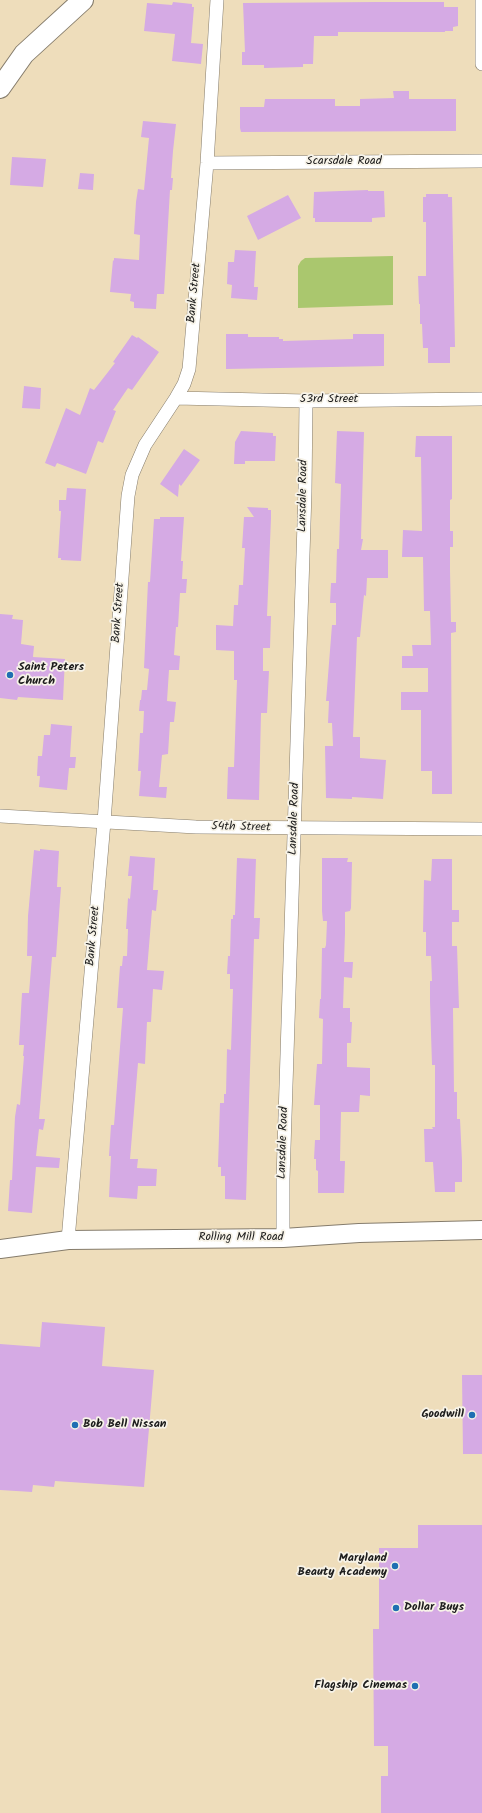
<!DOCTYPE html>
<style>
body{margin:0}
canvas{display:block;background:#edb}
</style>
<canvas width="482" height="1813"></canvas>
<script>
const ctx = document.querySelector('canvas').getContext('2d');
ctx.lineJoin = 'round';
function paint(path, color) { ctx.fillStyle = color; ctx.fill(path, 'evenodd'); }
const poly = rows => new Path2D(rows.map(r => 'M' + r).join(''));
function strokePath(path, color, width, dash) { ctx.strokeStyle = color; ctx.lineWidth = width; ctx.lineCap = dash ? 'butt' : 'round'; ctx.setLineDash(dash || []); ctx.stroke(path); }
function label(font, color, halo, rows, align = 'center') {
  ctx.font = font + ' Kalam,sans-serif'; ctx.lineWidth = 3.5; ctx.setLineDash([]); ctx.textBaseline = 'middle'; ctx.strokeStyle = halo; ctx.fillStyle = color; for (const [text, x, y, turn = 0] of rows) {
    ctx.save(); ctx.translate(x, y); ctx.rotate((+turn || 0) * Math.PI / 180); ctx.textAlign = isNaN(turn) ? turn : align; if (halo) ctx.strokeText(text, 0, 0); ctx.fillText(text, 0, 0); ctx.restore();
  }
}
const green = poly([
 [393,256,393,305,298,308,298,266,301,261,305,258]
]);
const building = poly([
 [173,2,192,4,192,7,194,7,191,43,203,44,201,64,172,61,175,34,144,31,147,3,172,5],
 [377,2,444,2,444,7,458,7,458,26,453,27,453,31,445,31,445,32,338,32,338,36,314,36,313,64,303,64,303,67,264,68,264,65,242,65,242,52,245,52,243,3],
 [393,91,409,91,409,99,456,99,456,131,241,132,240,128,240,107,264,107,265,99,335,99,335,106,360,106,360,99,394,98],
 [143,121,176,124,173,151,171,178,173,178,172,190,170,190,164,294,157,294,156,309,134,308,134,302,130,301,131,294,110,292,113,260,114,261,114,258,139,260,140,235,134,234,136,202,138,189,144,190,149,138,141,137],
 [12,157,46,159,43,187,10,185],
 [80,173,94,174,93,190,78,189],
 [368,190,368,191,384,191,385,217,372,218,372,222,315,222,315,218,313,218,314,192],
 [426,194,448,194,448,197,452,197,455,347,450,347,450,363,428,363,428,348,423,348,422,324,420,324,420,304,419,304,418,276,426,276,426,222,423,222,423,197,426,197],
 [288,195,301,218,258,240,247,216],
 [235,250,256,251,254,287,258,287,257,300,231,298,232,285,227,284,228,262,234,262],
 [226,334,248,334,248,337,279,337,279,339,283,339,283,341,353,339,353,334,384,334,384,366,226,369],
 [132,335,137,338,138,337,159,352,132,390,128,388,113,410,116,411,103,443,98,441,86,474,57,463,55,467,45,463,66,408,80,415,90,388,94,390,115,363,113,362],
 [24,386,41,388,40,409,22,408],
 [241,431,273,433,273,436,276,436,275,461,245,461,245,464,234,464,235,442],
 [337,431,364,432,361,539,363,539,361,550,388,550,388,578,367,578,366,596,364,595,360,637,357,637,353,737,360,737,360,758,386,760,383,799,352,797,352,799,326,798,325,746,333,746,332,723,328,723,329,701,326,701,332,625,336,625,336,603,330,603,331,583,336,583,337,549,339,549,341,484,335,483],
 [416,436,452,436,452,499,450,500,450,531,453,531,453,547,450,547,450,570,451,622,456,622,456,632,451,633,452,794,432,794,432,771,421,771,421,710,401,710,401,692,428,692,428,668,402,668,402,656,413,656,412,645,431,645,430,611,424,611,423,557,402,557,403,530,422,531,421,457,415,457],
 [184,449,200,460,181,486,179,484,178,497,160,484],
 [67,488,86,489,81,561,61,560,61,558,58,558,61,511,59,511,59,500,66,500],
 [247,507,268,508,268,510,271,510,271,518,267,616,271,616,270,648,263,648,263,671,269,671,267,713,261,713,259,800,227,799,228,767,234,767,237,680,234,680,234,651,216,650,216,625,233,626,234,605,238,605,239,585,243,585,245,548,242,548,244,517,254,517],
 [160,517,184,517,181,561,183,561,182,579,187,579,186,593,180,593,178,627,176,627,174,655,180,656,179,670,169,670,167,701,176,702,174,722,170,722,168,754,162,755,159,787,167,787,166,798,139,796,141,771,138,771,140,733,143,733,144,711,139,711,140,700,141,700,142,690,147,690,149,669,144,668,148,582,150,582,154,519,160,519],
 [0,614,13,615,12,619,23,620,21,644,34,646,33,657,65,659,63,700,18,697,17,700,0,698],
 [51,724,72,726,70,757,76,757,75,768,69,768,67,790,39,787,40,776,37,776,38,756,42,756,44,735,50,735],
 [40,849,59,851,57,887,61,887,56,957,52,957,42,1083,39,1119,45,1119,43,1130,39,1129,36,1156,60,1158,59,1168,36,1167,32,1213,8,1211,10,1180,12,1180,15,1117,17,1104,20,1105,24,1056,23,1056,24,1045,19,1045,22,993,29,993,32,956,27,956,28,916,34,850,40,851],
 [130,856,155,858,153,890,158,890,156,911,152,910,147,970,164,971,162,990,153,989,151,1022,147,1022,145,1064,138,1063,130,1159,138,1159,137,1168,157,1169,156,1186,138,1186,137,1199,109,1197,111,1156,109,1156,111,1125,114,1125,123,1008,117,1008,120,966,122,966,123,956,127,956,128,929,126,929,128,898,130,899,132,876,128,876],
 [237,858,256,859,254,918,260,918,259,939,254,939,246,1200,225,1199,225,1176,221,1176,221,1167,218,1167,220,1103,224,1103,224,1094,226,1094,227,1049,231,1050,233,989,230,989,230,974,227,974,228,956,230,956,231,919,233,919,233,915,235,915],
 [322,858,348,858,347,862,352,862,351,908,350,911,345,912,345,933,344,962,353,962,352,978,344,977,343,1008,350,1008,350,1022,352,1022,351,1043,347,1043,347,1067,370,1068,370,1096,360,1095,359,1112,341,1112,340,1161,345,1161,344,1193,318,1193,318,1171,316,1170,316,1159,314,1159,315,1140,320,1140,320,1105,314,1105,317,1064,322,1064,323,1019,319,1018,320,999,321,999,322,948,325,948,326,945,327,921,323,921,322,911],
 [432,859,452,859,452,910,459,910,459,922,452,922,452,946,457,946,459,1008,453,1008,454,1092,457,1092,457,1119,460,1119,462,1161,462,1182,455,1182,455,1192,435,1192,433,1162,425,1162,424,1129,433,1129,432,1127,435,1127,435,1065,432,1065,430,1001,430,981,432,981,431,956,426,956,426,932,423,932,424,880,431,881],
 [42,1322,105,1327,102,1366,154,1370,144,1487,55,1481,54,1487,33,1485,32,1492,0,1490,0,1344,40,1347],
 [462,1375,482,1375,482,1454,463,1454],
 [418,1525,482,1525,482,1813,381,1813,381,1776,388,1776,388,1746,374,1746,373,1629,379,1629,379,1548,418,1548]
]);
const street = poly([
 [482,0,482,64],
 [207,163,482,161],
 [176,398,306,401,482,399],
 [0,816,196,827,482,829],
 [283,1238,283,1179,305,492,306,401],
 [68,1240,104,822,128,496,132,475,145,445,176,398,184,384,189,369,207,163,217,0]
]);
const secondary = poly([
 [0,1249,68,1240,283,1238,359,1233,482,1230]
]);
const primary = poly([
 [0,88,24,54,83,0]
]);
const markers = [
 [10,675,4,"#1f6fb2"],
 [472,1415,4,"#1f6fb2"],
 [75,1425,4,"#1f6fb2"],
 [395,1566,4,"#1f6fb2"],
 [396,1608,4,"#1f6fb2"],
 [415,1686,4,"#1f6fb2"]
];
const streetNames = [
 ["Scarsdale Road",344,162],
 ["Bank Street",195,293,-85],
 ["53rd Street",329,400],
 ["Lansdale Road",304,496,-89],
 ["Bank Street",119,613,-86],
 ["Lansdale Road",295,819,-88],
 ["54th Street",241,828,1],
 ["Bank Street",94,936,-85],
 ["Lansdale Road",284,1143,-88],
 ["Rolling Mill Road",241,1238]
];
const poiNames = [
 ["Saint Peters",18,668],
 ["Church",18,682],
 ["Goodwill",464,1415,"right"],
 ["Bob Bell Nissan",83,1425],
 ["Maryland",387,1559,"right"],
 ["Beauty Academy",387,1573,"right"],
 ["Dollar Buys",404,1608],
 ["Flagship Cinemas",407,1686,"right"]
];
paint(green, '#aac76e');
paint(building, '#d5aae4');
strokePath(street, '#857c6c', 14);
strokePath(secondary, '#857c6c', 20);
strokePath(primary, '#857c6c', 22);
strokePath(street, '#fff', 13);
strokePath(secondary, '#fff', 18);
strokePath(primary, '#fff', 20);
for (const [x, y, r, color] of markers) { const dot = new Path2D(); dot.arc(x, y, r, 0, 2 * Math.PI); ctx.fillStyle = color; ctx.fill(dot); strokePath(dot, '#f7f3e8', 1.5); }
label('12px', '#1c1c1c', '#f7f3e8', streetNames);
label('bold 12px', '#1c1c1c', '#f7f3e8', poiNames, 'left');
</script>
